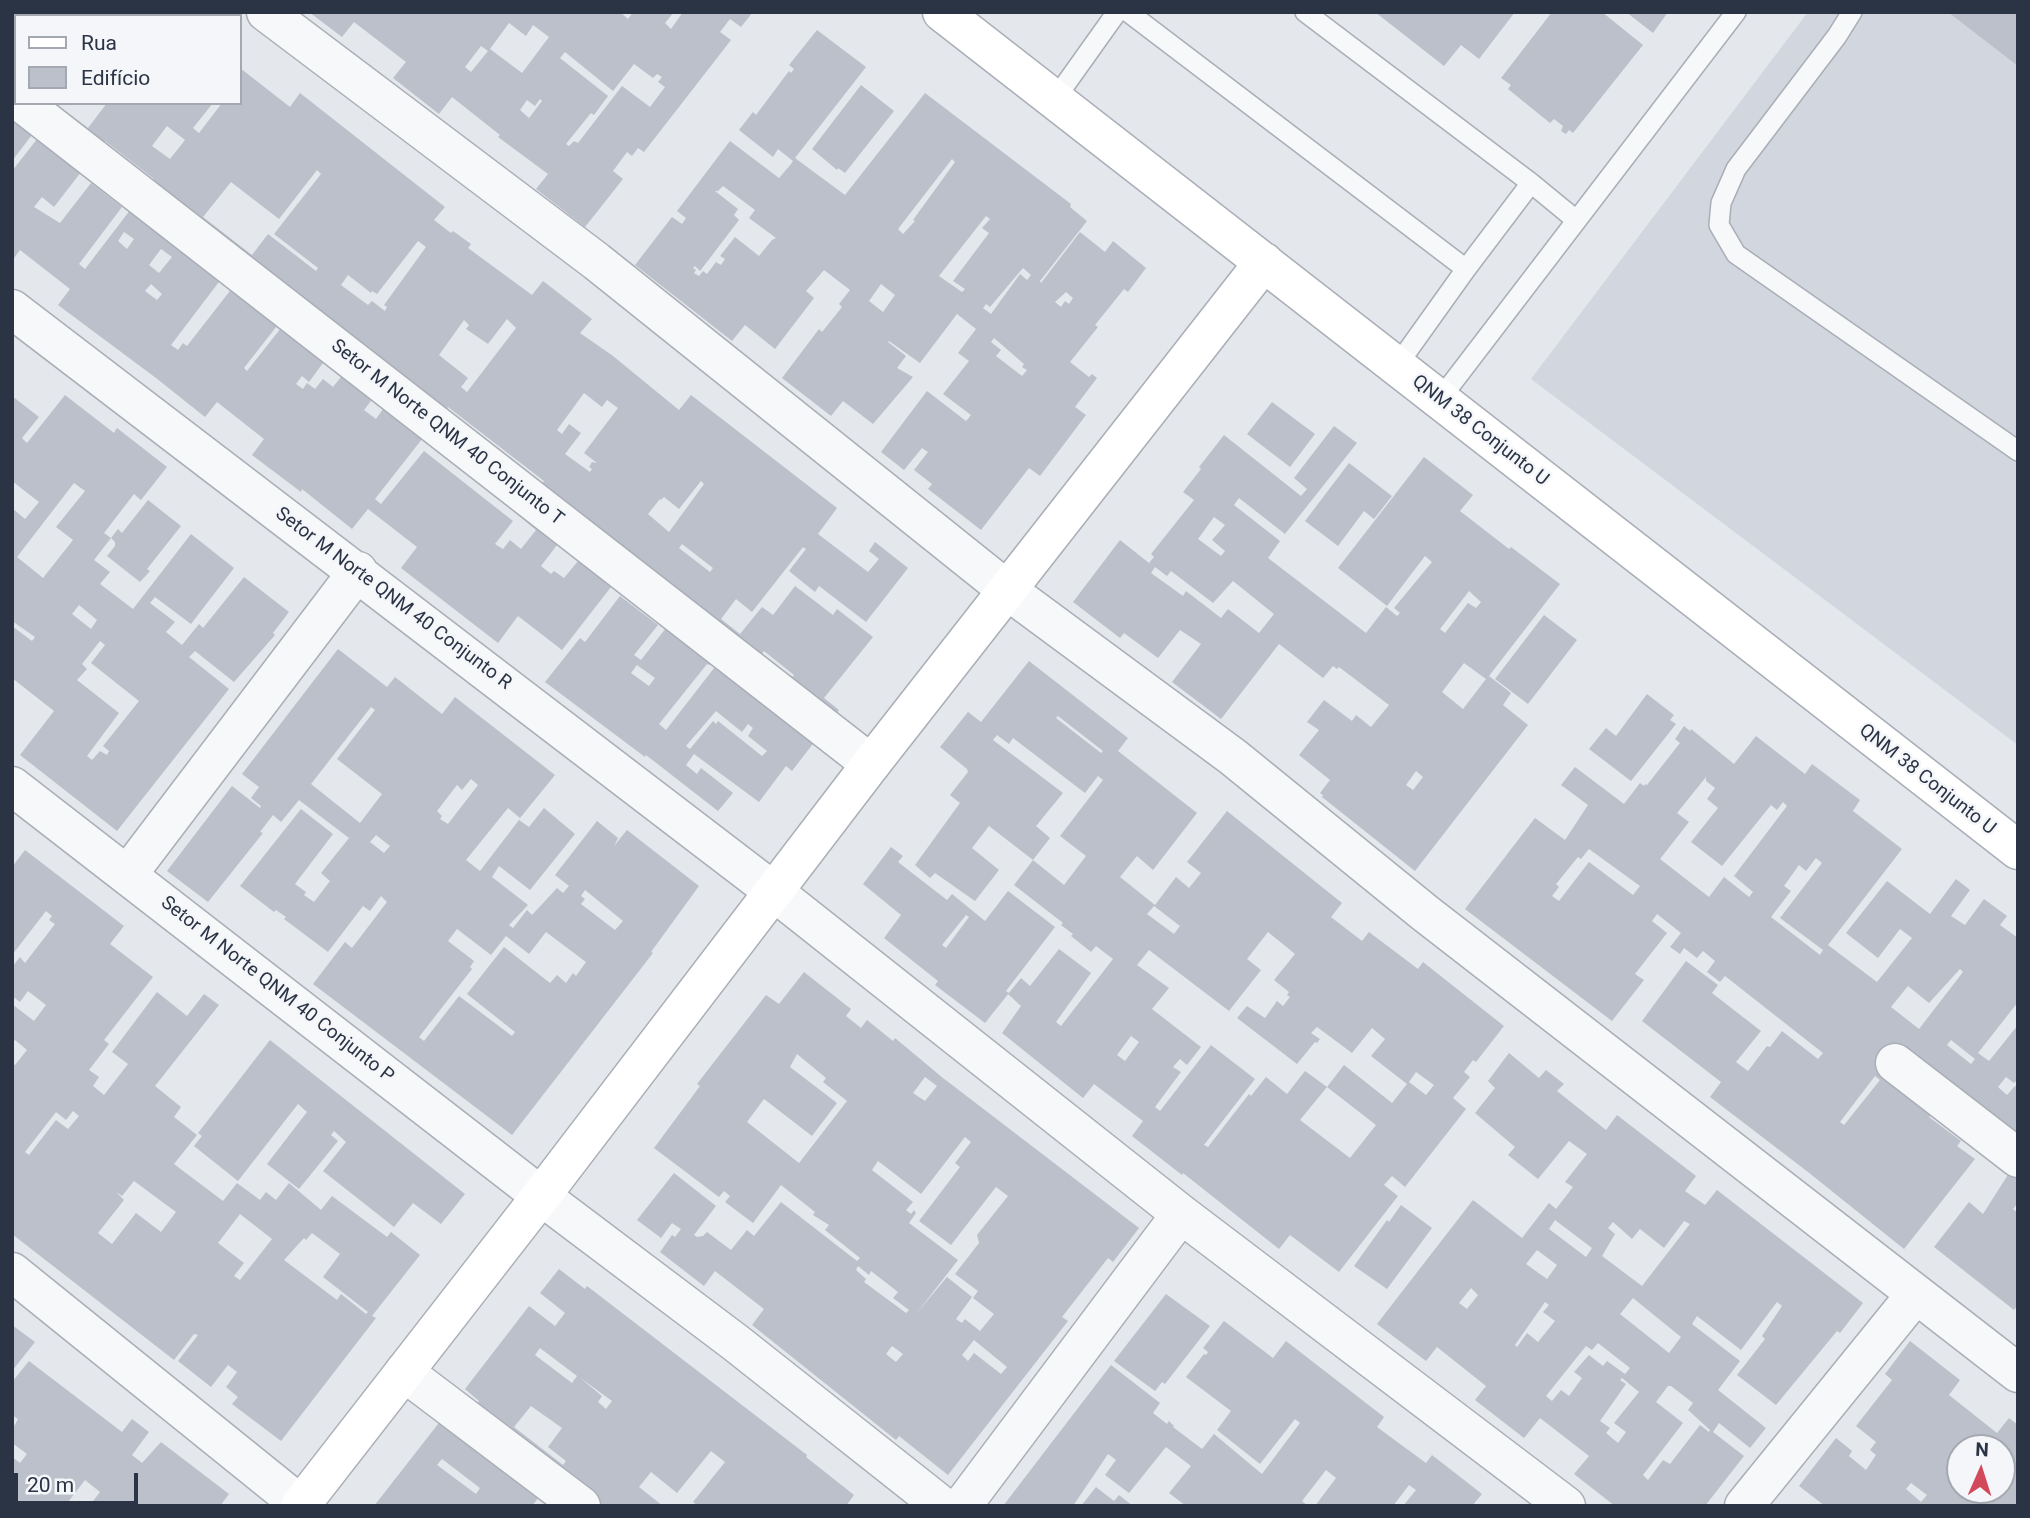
<!DOCTYPE html>
<meta charset="utf-8">
<style>
body{margin:0}
#map{position:relative;width:2030px;height:1518px;overflow:hidden;background:#e4e7ec;font-family:Roboto,sans-serif}
canvas{display:block}
.frame{position:absolute;inset:0;border:14px solid #2b3445;pointer-events:none}
.legend{position:absolute;left:14px;top:14px;width:228px;height:91px;box-sizing:border-box;background:#f4f6f9;border:2px solid #a4a8b1;margin:0;padding:9px 12px;list-style:none;font-size:21px;color:#2b3445}
.legend li{display:flex;align-items:center;gap:14px;height:35px}
.legend b{width:35px;border:2px solid #a4a8b1}
.north{position:absolute;left:1946px;top:1434px;width:70px;height:70px;box-sizing:border-box;background:#f4f6f9;border:2px solid #a4a8b1;border-radius:50%;rotate:3deg;font-size:19px;font-weight:700;line-height:28px;text-align:center;color:#2b3445}
.north::after{content:'';display:block;margin:auto;width:24px;height:32px;background:#d1495b;clip-path:polygon(50% 0,100% 100%,50% 72%,0 100%)}
.scale{position:absolute;left:14px;top:1473px;width:124px;height:32px;box-sizing:border-box;border:4px solid #2b3445;border-top:0;padding-left:9px;font-size:21px;line-height:24px;white-space:nowrap;color:#2b3445;-webkit-text-stroke:5px #f4f6f9;paint-order:stroke}
</style>
<div id="map">
<canvas width="2030" height="1518"></canvas>
<div class="frame"></div>
<ul class="legend">
<li><b style="height:9px;background:#fff"></b>Rua</li>
<li><b style="height:19px;background:#bbc0ca"></b>Edifício</li>
</ul>
<div class="north">N</div>
<div class="scale">20 m</div>
</div>
<script>
const ctx = document.querySelector('canvas').getContext('2d');
ctx.lineJoin = 'round';
function paint(path, color) { ctx.fillStyle = color; ctx.fill(path, 'evenodd'); }
const poly = rows => new Path2D(rows.map(r => 'M' + r).join(''));
function strokePath(path, color, width, dash) { ctx.strokeStyle = color; ctx.lineWidth = width; ctx.lineCap = dash ? 'butt' : 'round'; ctx.setLineDash(dash || []); ctx.stroke(path); }
function label(font, color, halo, rows, align = 'center') {
  ctx.font = font + ' Roboto,sans-serif'; ctx.lineWidth = 5; ctx.setLineDash([]); ctx.textBaseline = 'middle'; ctx.strokeStyle = halo; ctx.fillStyle = color; for (const [text, x, y, turn = 0] of rows) {
    ctx.save(); ctx.translate(x, y); ctx.rotate((+turn || 0) * Math.PI / 180); ctx.textAlign = isNaN(turn) ? turn : align; if (halo) ctx.strokeText(text, 0, 0); ctx.fillText(text, 0, 0); ctx.restore();
  }
}
const built = poly([
 [1808,12,2018,12,2018,745,1531,379]
]);
const building = poly([
 [68,12,199,12,204,16,65,16],
 [309,12,620,12,628,19,633,12,674,12,665,23,671,29,683,12,753,12,741,27,730,19,720,32,731,40,644,152,638,148,632,156,627,152,613,171,623,179,585,227,536,189,548,174,498,137,500,135,452,97,439,114,393,78,406,62,354,22,342,37],
 [509,23,526,36,533,25,549,37,522,73,490,49],
 [481,46,488,51,471,72,465,67],
 [565,52,613,91,634,64,653,78,657,74,662,77,658,82,665,87,650,107,622,86,578,143,574,141,569,146,566,144,591,113,594,115,608,96,560,58],
 [540,99,542,101,529,118,520,110,527,100,535,106],
 [1375,12,1515,12,1479,59,1461,45,1444,66],
 [1552,12,1602,12,1643,45,1573,133,1569,130,1566,134,1561,131,1563,126,1554,119,1550,123,1508,89,1511,85,1501,78],
 [1626,12,1668,12,1653,33],
 [1948,12,2018,12,2018,66],
 [817,30,866,67,795,158,845,195,925,93,1071,204,1070,207,1087,221,1040,281,1041,283,1080,232,1105,252,1113,241,1146,268,1128,292,1124,289,1095,325,1098,327,1070,362,1089,377,1092,374,1097,378,1075,407,1086,415,1040,476,1029,468,981,530,928,489,932,484,914,470,928,452,922,448,904,470,881,452,927,391,966,421,971,415,943,394,969,361,958,353,976,329,957,314,920,363,889,341,888,342,906,356,897,368,913,377,873,424,843,401,831,416,782,378,819,329,822,332,842,307,839,304,850,290,824,270,806,291,814,298,775,349,745,325,732,341,635,265,672,217,682,224,686,218,677,211,730,141,779,178,791,164,793,161,778,149,773,157,739,130,753,112,756,115,789,71,791,73,794,69,789,65],
 [952,159,955,162,913,220,915,221,903,234,898,229],
 [723,186,755,210,749,218,776,238,772,240,759,256,735,237,720,256,725,259,721,265,716,262,707,274,703,271,699,276,694,273,696,270,693,268,695,266,700,271,739,220,734,215,738,209,715,191,718,191],
 [986,216,990,219,982,228,989,233,953,281,965,289,962,292,939,276],
 [1023,268,1031,275,1027,280,1020,274,991,314,983,308,986,304,990,307],
 [881,284,895,295,883,312,869,301],
 [1066,292,1073,298,1069,304,1065,301,1061,307,1055,302],
 [994,338,1024,364,1022,367,1027,370,1022,376,996,356,1001,350,991,342],
 [240,68,290,107,300,93,445,207,434,220,451,233,453,231,471,244,468,248,532,295,543,281,592,319,580,333,613,356,679,410,691,395,837,508,818,534,868,572,879,559,869,551,875,542,908,568,866,622,819,586,815,592,789,571,806,549,803,547,752,612,736,599,721,619,740,634,762,607,773,615,795,586,833,615,837,609,873,637,824,698,839,710,792,771,786,766,759,802,694,754,686,765,697,774,701,768,733,793,718,811,646,755,645,757,545,682,580,638,585,642,620,596,658,625,634,655,641,660,673,619,604,574,601,579,611,587,562,650,518,616,498,643,401,568,417,547,368,509,352,529,302,489,301,492,252,455,264,439,217,402,205,417,156,378,58,305,70,289,20,250,12,261,12,171,41,134,43,120,56,104,88,128,107,103,213,103,193,128,199,133,222,103,240,103],
 [167,126,185,140,170,159,152,146],
 [105,141,154,179,85,269,79,264,122,207,91,183,60,223,34,207,42,197,54,207],
 [317,170,321,174,274,234,318,268,316,271,268,234,252,255,203,217,231,182,279,219],
 [124,232,134,239,127,249,118,241],
 [418,241,426,247,384,305,387,307,385,311,372,301,368,305,341,285,348,275,371,293,372,291,377,294],
 [161,249,172,257,159,273,149,265],
 [225,274,233,287,187,346,183,343,178,350,171,345],
 [151,284,162,294,157,300,145,291],
 [287,313,281,328,247,371,244,368],
 [507,319,516,328,467,392,461,387,468,378,439,355,464,320,469,325,466,329,488,344],
 [323,363,341,377,333,387,323,379,315,389,307,383,303,389,296,384,302,376,309,382],
 [380,389,428,433,448,407,544,481,518,515,536,530,521,549,510,540,503,549,495,544,513,521,424,451,381,504,375,499,422,439,383,409,376,419,364,410],
 [584,393,602,407,607,400,618,408,584,453,597,463,592,462,589,467,592,469,590,472,565,454,581,433,569,424,562,434,557,430],
 [701,481,704,484,669,532,648,514,660,499,661,500,664,497,679,509],
 [682,544,713,568,710,572,679,548],
 [557,545,567,553,574,545,583,555,564,578,554,571,551,574,541,566],
 [764,651,794,675,784,687,754,664],
 [725,654,666,730,659,724,707,664,709,665,715,658],
 [637,665,655,678,649,686,631,673],
 [716,711,742,732,748,724,753,728,748,736,767,751,762,756,718,721,716,724,713,721,690,749,686,746],
 [861,85,894,111,845,173,838,168,837,170,812,149],
 [12,106,38,127,12,161],
 [65,395,114,433,117,428,167,467,141,500,134,494,104,533,111,538,94,560,110,572,100,584,133,609,191,534,234,568,191,624,155,597,150,603,175,622,166,632,182,645,199,624,203,628,244,577,289,612,273,633,275,635,234,682,195,651,189,657,229,689,117,831,20,755,54,711,12,678,12,626,32,641,35,637,12,621,12,508,25,519,39,502,12,481,12,396,39,417,22,438,27,443],
 [74,483,85,491,56,527,73,540,43,578,17,557],
 [79,605,97,620,91,629,72,614],
 [100,641,105,645,91,663,139,701,103,746,109,751,107,755,100,751,92,760,87,756,119,713,77,680,87,669,82,664],
 [1272,402,1315,434,1290,467,1247,434],
 [1334,426,1357,443,1285,534,1239,498,1234,505,1280,541,1268,558,1366,633,1386,607,1397,616,1400,613,1394,608,1432,562,1425,556,1387,606,1338,568,1424,457,1473,495,1460,511,1509,549,1511,547,1560,584,1489,676,1511,693,1503,705,1528,725,1415,871,1322,797,1323,795,1320,793,1330,780,1299,755,1319,730,1307,722,1324,700,1352,721,1356,715,1371,727,1389,705,1339,667,1337,669,1333,666,1323,678,1279,644,1221,719,1172,682,1201,644,1180,630,1158,658,1124,633,1120,638,1073,602,1120,540,1149,563,1154,557,1151,554,1194,500,1183,492,1201,469,1199,467,1224,435,1301,496,1307,489,1294,478],
 [1214,517,1225,525,1212,540,1225,551,1221,556,1198,539],
 [1155,567,1167,576,1171,571,1213,603,1233,581,1274,614,1259,633,1228,609,1221,618,1186,591,1183,596,1151,573],
 [1469,591,1481,602,1476,608,1468,603,1445,633,1440,629],
 [1464,663,1486,679,1463,709,1442,692],
 [1416,771,1423,777,1413,790,1406,785],
 [1349,463,1392,496,1374,519,1364,511,1338,546,1305,521],
 [148,500,181,526,147,569,150,571,140,582,107,556,115,546,115,542,111,538,118,529,122,533],
 [1544,615,1577,640,1528,704,1495,679],
 [338,649,387,687,395,677,442,714,455,697,555,775,520,818,508,808,466,860,480,871,519,820,529,827,544,808,575,834,530,890,499,866,492,877,528,905,509,925,513,928,527,910,532,915,557,888,563,893,569,886,555,875,597,821,618,838,614,846,627,830,699,886,651,952,653,953,512,1135,313,984,345,942,352,948,387,902,381,896,370,911,363,906,328,952,284,919,286,917,276,910,274,912,240,886,301,809,333,834,295,884,306,892,304,895,314,902,330,881,321,873,349,838,299,800,281,822,273,815,260,832,263,833,208,902,167,871,232,786,260,808,261,806,251,798,259,787,242,774],
 [371,707,375,710,337,759,382,794,360,823,311,784],
 [471,779,478,785,448,824,440,819,442,816,437,811,457,785,462,790],
 [376,835,390,846,384,853,370,842],
 [585,890,623,921,615,930,581,904,585,899,581,896],
 [457,929,491,955,506,936,529,954,546,932,586,962,576,976,573,973,566,983,557,975,550,983,504,947,467,994,515,1032,512,1036,459,996,424,1041,419,1037,472,969,470,967,474,961,448,941],
 [1029,661,1128,738,1118,751,1197,813,1153,870,1137,856,1120,877,1155,905,1176,877,1189,888,1201,873,1187,862,1227,811,1342,903,1331,917,1362,941,1369,932,1418,969,1423,962,1504,1026,1476,1062,1473,1060,1464,1072,1470,1077,1453,1098,1466,1109,1405,1187,1392,1176,1384,1185,1398,1196,1339,1272,1290,1235,1279,1249,1183,1173,1182,1175,1132,1136,1143,1121,1094,1084,1083,1098,1002,1033,1021,1006,1008,994,1021,978,1030,986,1059,949,1091,973,1056,1022,1061,1026,1113,959,1096,946,1091,952,1071,936,1073,934,1061,925,1063,923,1014,885,1033,860,1064,885,1086,856,1060,836,1103,780,1098,776,1085,793,1013,738,1009,744,997,735,993,740,1063,793,1036,826,1050,838,1033,860,989,826,972,848,999,870,975,901,935,873,930,878,915,865,960,803,950,795,968,772,967,769,940,747,968,712,981,722],
 [1058,716,1103,751,1101,753,1056,718],
 [1154,906,1180,926,1174,934,1147,914],
 [1268,932,1295,954,1274,980,1289,992,1287,995,1290,997,1283,1006,1277,1001,1265,1018,1247,1006,1237,1018,1297,1064,1315,1042,1317,1043,1320,1039,1311,1033,1317,1027,1352,1053,1372,1028,1385,1039,1371,1056,1407,1084,1392,1103,1344,1065,1327,1087,1376,1125,1350,1158,1300,1120,1327,1087,1305,1071,1287,1094,1266,1077,1251,1096,1249,1094,1208,1147,1204,1145,1255,1079,1211,1045,1160,1111,1155,1107,1181,1072,1173,1067,1180,1059,1187,1065,1201,1047,1152,1009,1169,988,1137,965,1149,950,1229,1011,1261,970,1247,959],
 [1131,1036,1139,1042,1125,1061,1117,1055],
 [1416,1072,1434,1085,1426,1095,1409,1082],
 [1647,694,1674,715,1670,720,1676,724,1631,781,1589,749,1606,728,1616,736],
 [1684,726,1690,731,1691,729,1734,764,1756,736,1805,774,1812,764,1860,800,1853,811,1902,849,1828,945,1877,982,1912,938,1900,929,1878,958,1846,933,1887,881,1930,914,1956,879,1970,890,1951,916,1965,925,1984,899,2007,916,2000,925,2018,938,2018,1002,1978,1053,1989,1061,2018,1025,2018,1079,2014,1083,2006,1077,1998,1087,2007,1095,2015,1086,2018,1088,2018,1203,2013,1209,2018,1213,2018,1305,2014,1310,1934,1247,1969,1202,1983,1214,2011,1170,1936,1109,1929,1117,1961,1141,1957,1146,1975,1159,1904,1249,1808,1172,1710,1097,1721,1082,1642,1021,1686,961,1718,985,1712,993,1761,1031,1736,1062,1748,1071,1767,1046,1770,1047,1782,1031,1818,1059,1823,1053,1725,976,1720,982,1707,972,1715,961,1703,951,1697,958,1684,948,1680,954,1670,947,1681,933,1657,914,1652,921,1667,933,1635,974,1644,980,1612,1021,1465,909,1535,818,1565,840,1588,805,1561,785,1575,767,1624,804,1640,783,1644,786,1645,784,1647,785,1680,743,1675,739],
 [1706,777,1706,781,1715,788,1707,799,1718,808,1691,842,1722,866,1771,805,1777,810,1783,802,1787,806,1734,876,1753,892,1749,897,1724,877,1709,897,1660,859,1689,822,1677,813],
 [1589,849,1640,886,1633,895,1589,862,1559,901,1552,896,1559,887,1556,884,1578,857,1581,859],
 [1816,858,1822,863,1780,918,1823,950,1820,955,1771,917,1791,891,1784,886,1799,865,1806,871],
 [1960,969,1963,972,1919,1029,1891,1007,1908,986,1929,1003],
 [1951,1040,1975,1059,1971,1064,1947,1045],
 [1875,1076,1880,1080,1844,1125,1840,1122],
 [891,847,903,856,898,862,947,900,952,894,985,921,1008,891,1055,927,1006,991,1009,993,985,1023,935,985,938,981,884,938,901,915,863,884],
 [966,915,969,917,946,948,942,945],
 [25,850,124,926,110,944,153,977,104,1040,109,1044,89,1070,99,1077,93,1086,104,1095,128,1064,112,1052,157,992,187,1016,204,994,219,1005,155,1086,181,1107,174,1117,197,1135,174,1164,223,1201,237,1183,260,1200,266,1192,276,1200,289,1183,321,1210,332,1196,387,1237,391,1232,420,1255,372,1316,376,1318,281,1441,232,1404,238,1397,226,1387,237,1372,228,1365,211,1387,178,1361,198,1335,194,1334,174,1360,12,1234,12,1063,15,1065,27,1050,15,1040,12,1044,12,1004,34,1021,46,1005,28,991,20,1002,12,996,12,967,20,957,25,963,55,924,49,920,52,916,46,911,12,955,12,867],
 [73,1111,79,1116,68,1129,56,1120,29,1155,25,1152,56,1112,66,1120],
 [134,1181,176,1212,161,1232,136,1213,112,1244,98,1233,124,1200,116,1192,122,1196],
 [240,1214,272,1239,240,1280,234,1276,244,1263,218,1243],
 [312,1233,340,1254,323,1277,368,1312,366,1314,341,1294,337,1300,284,1260,304,1238,306,1240],
 [804,972,851,1009,846,1016,861,1028,867,1020,893,1041,895,1038,943,1078,1139,1228,1113,1262,1108,1258,1062,1317,1068,1321,948,1475,899,1436,896,1440,752,1325,764,1309,715,1271,704,1286,660,1252,672,1235,675,1237,681,1229,672,1223,661,1238,637,1220,674,1173,716,1206,694,1235,697,1237,703,1236,707,1232,731,1250,747,1230,754,1236,781,1202,857,1261,860,1258,825,1230,829,1225,813,1215,815,1212,781,1185,753,1223,725,1202,730,1196,724,1191,719,1197,654,1148,700,1086,697,1084,766,995,779,1004],
 [797,1054,826,1078,823,1082,847,1101,799,1163,747,1122,764,1099,812,1136,837,1103,790,1067],
 [925,1077,937,1086,925,1101,913,1093],
 [965,1137,971,1142,955,1163,960,1167,919,1221,951,1245,996,1187,1008,1196,977,1235,979,1243,955,1274,978,1291,973,1298,994,1314,980,1331,965,1319,962,1323,956,1319,972,1297,947,1277,916,1314,958,1260,909,1223,916,1213,914,1210,911,1214,906,1210,913,1202,872,1170,878,1161,921,1194],
 [858,1266,869,1275,871,1271,898,1292,893,1298,909,1310,906,1313,864,1282,866,1279,856,1270],
 [974,1340,1007,1367,1001,1374,974,1353,968,1361,962,1355],
 [892,1346,903,1354,896,1362,886,1354],
 [270,1040,465,1194,441,1224,413,1203,394,1227,323,1171,346,1142,334,1131,331,1135,338,1141,299,1189,267,1164,307,1112,298,1104,238,1181,194,1146,202,1136,198,1133],
 [1509,1053,1539,1078,1546,1070,1564,1084,1557,1091,1606,1130,1617,1115,1696,1176,1685,1191,1705,1205,1717,1190,1863,1303,1840,1333,1837,1331,1776,1405,1737,1375,1765,1339,1762,1336,1782,1306,1777,1302,1741,1350,1697,1316,1692,1324,1740,1361,1718,1390,1766,1428,1750,1448,1719,1423,1713,1432,1744,1456,1705,1506,1615,1506,1574,1474,1589,1456,1540,1418,1524,1438,1475,1400,1486,1386,1437,1347,1426,1361,1377,1324,1473,1200,1522,1238,1549,1203,1556,1209,1573,1187,1565,1182,1587,1154,1569,1141,1538,1179,1508,1155,1515,1147,1475,1113,1495,1088,1488,1081],
 [1555,1220,1592,1248,1586,1257,1549,1229],
 [1684,1221,1690,1224,1642,1286,1602,1256,1615,1234,1608,1228,1613,1222,1632,1239,1640,1229,1664,1248],
 [1537,1250,1557,1265,1547,1279,1526,1264],
 [1471,1288,1478,1295,1467,1309,1459,1303],
 [1633,1298,1681,1337,1669,1353,1620,1314],
 [1545,1302,1549,1305,1543,1312,1555,1321,1538,1342,1527,1333,1517,1347,1515,1345],
 [1598,1343,1630,1368,1625,1374,1607,1361,1603,1366,1589,1355,1574,1372,1582,1378,1569,1396,1561,1390,1552,1401,1546,1396,1586,1346,1592,1350],
 [1622,1378,1639,1392,1614,1423,1626,1432,1618,1443,1606,1433,1610,1428,1600,1421,1626,1384,1620,1380],
 [1668,1386,1671,1386,1693,1403,1688,1410,1710,1430,1709,1432,1700,1425,1670,1464,1663,1460,1648,1480,1643,1475,1683,1423,1656,1402],
 [1401,1205,1432,1228,1387,1289,1354,1266,1387,1220,1389,1222],
 [559,1269,585,1289,587,1286,807,1455,806,1457,854,1495,846,1506,698,1506,693,1502,725,1462,711,1451,677,1493,651,1472,639,1487,663,1506,550,1506,539,1497,532,1506,374,1506,449,1410,464,1421,479,1401,465,1389,529,1306,555,1326,565,1313,540,1293],
 [540,1348,577,1376,572,1383,535,1355],
 [579,1377,612,1401,606,1409,598,1402,602,1396],
 [531,1406,562,1428,548,1447,566,1461,563,1465,514,1427],
 [442,1459,480,1488,476,1494,437,1465],
 [1166,1294,1210,1326,1165,1384,1162,1382,1155,1391,1114,1361],
 [1224,1321,1273,1358,1286,1341,1384,1417,1377,1427,1426,1463,1432,1455,1482,1494,1472,1506,1403,1506,1416,1490,1409,1485,1393,1506,1315,1506,1336,1478,1326,1470,1302,1501,1308,1506,1186,1506,1169,1493,1191,1466,1166,1447,1129,1493,1105,1475,1116,1460,1108,1454,1073,1506,1003,1506,1111,1365,1160,1403,1153,1413,1167,1424,1169,1421,1174,1426,1173,1427,1202,1449,1214,1434,1262,1474,1300,1423,1295,1419,1260,1464,1217,1430,1231,1411,1186,1377,1204,1354,1206,1355,1208,1352,1203,1348],
 [12,1325,35,1342,12,1371],
 [1910,1341,1960,1380,1949,1395,1997,1433,2009,1418,2018,1425,2018,1506,1825,1506,1799,1486,1836,1438,1852,1451,1849,1456,1866,1470,1876,1455,1870,1450,1876,1442,1856,1426,1892,1380,1885,1374],
 [1960,1448,2002,1448,2002,1490,1960,1490],
 [1911,1483,1927,1495,1921,1502,1906,1489],
 [29,1361,122,1432,132,1419,149,1432,132,1455,142,1463,161,1442,229,1494,220,1506,89,1506,100,1492,85,1480,65,1506,12,1506,12,1457,20,1463,27,1454,12,1443,12,1430,18,1419,12,1415,12,1382],
 [1096,1487,1114,1501,1119,1495,1133,1506,1081,1506]
]);
const lane = poly([
 [1128,12,1466,269,1396,367],
 [1305,12,1531,183,1576,220],
 [1852,12,1837,36,1736,169,1721,203,1719,225,1736,254,2018,451],
 [1055,99,1117,12],
 [1466,269,1531,183],
 [1440,399,1736,12]
]);
const street = poly([
 [266,12,596,261,1007,590,1233,757,1425,913,2018,1373],
 [22,103,871,764],
 [12,309,773,891,1181,1214,1566,1506],
 [12,786,541,1196,736,1343,942,1506],
 [128,874,358,571],
 [1895,1063,2018,1158],
 [12,1272,302,1506],
 [404,1372,581,1506],
 [962,1506,1181,1214],
 [1744,1506,1916,1294]
]);
const secondary = poly([
 [942,12,2018,850],
 [300,1506,541,1196,871,764,1264,262]
]);
const streetNames = [
 ["QNM 38 Conjunto U",1480,431,38],
 ["Setor M Norte QNM 40 Conjunto T",447,433,38],
 ["Setor M Norte QNM 40 Conjunto R",393,599,37],
 ["QNM 38 Conjunto U",1927,780,38],
 ["Setor M Norte QNM 40 Conjunto P",277,990,38]
];
paint(built, '#d2d6de');
paint(building, '#bbc0ca');
strokePath(lane, '#a9aeb7', 22);
strokePath(street, '#a9aeb7', 41);
strokePath(secondary, '#a9aeb7', 41);
strokePath(lane, '#f7f8fa', 19);
strokePath(street, '#f7f8fa', 38);
strokePath(secondary, '#fff', 38);
label('19px', '#2b3445', '#f4f6f9', streetNames);
</script>
